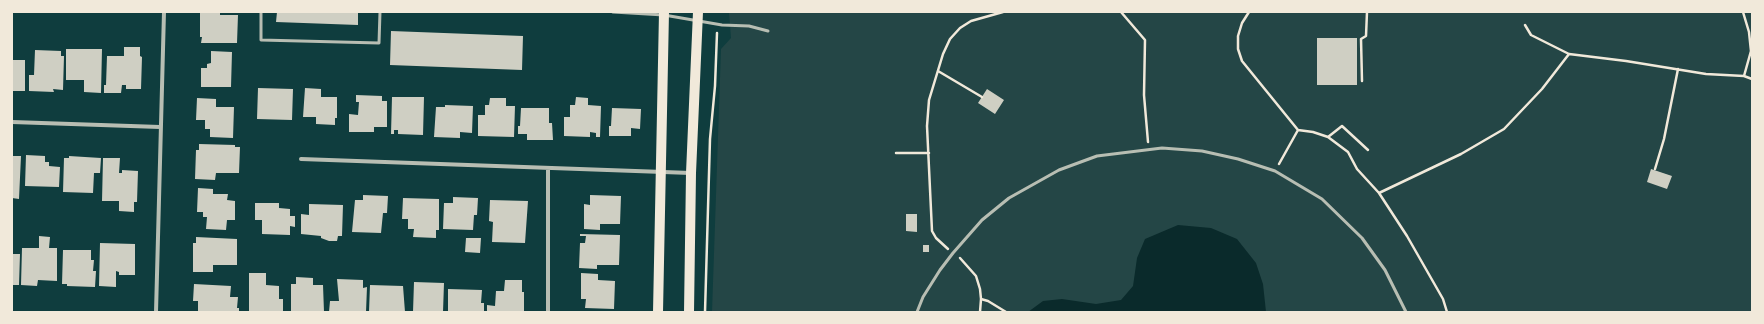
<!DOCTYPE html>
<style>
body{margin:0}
#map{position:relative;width:1764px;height:324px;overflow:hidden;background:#0f3d3e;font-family:"PT Sans",sans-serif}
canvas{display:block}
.frame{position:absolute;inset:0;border:13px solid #f1e9da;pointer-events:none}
</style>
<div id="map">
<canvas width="1764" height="324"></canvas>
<div class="frame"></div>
</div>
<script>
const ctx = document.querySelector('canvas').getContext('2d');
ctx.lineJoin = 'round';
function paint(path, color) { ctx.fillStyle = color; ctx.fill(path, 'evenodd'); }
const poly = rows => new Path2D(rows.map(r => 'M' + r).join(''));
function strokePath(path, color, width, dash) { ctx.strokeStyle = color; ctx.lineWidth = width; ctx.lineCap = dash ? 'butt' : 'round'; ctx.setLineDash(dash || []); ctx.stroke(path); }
const green = poly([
 [729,12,1752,12,1752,312,712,312,721,49,731,38]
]);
const water = poly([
 [1178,225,1211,228,1237,239,1256,263,1263,284,1266,312,1028,312,1043,301,1062,299,1096,304,1121,300,1133,286,1137,258,1145,239]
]);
const building = poly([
 [200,12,220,12,220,15,238,15,237,43,201,43,202,37,200,37],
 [277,12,358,12,358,25,276,22],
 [391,31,523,36,522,70,390,65],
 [1317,38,1357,38,1357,85,1317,85],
 [124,47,140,47,140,56,142,57,141,89,126,89,126,85,122,85,121,93,104,93,104,85,106,85,107,56,124,56],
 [66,49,102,49,101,93,84,92,84,80,66,80],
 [35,50,61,51,61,56,64,56,63,90,53,89,54,92,29,91,29,75,34,75],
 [211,51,232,52,231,87,201,87,201,68,207,68,207,64,211,63],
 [12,60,25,60,25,91,12,91],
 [258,88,293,89,292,120,257,119],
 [305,88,321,89,321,97,337,97,337,118,335,118,335,125,316,124,316,117,303,117],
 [987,89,1004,100,995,114,978,103],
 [356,95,382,96,382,101,387,101,387,127,374,127,374,132,349,132,349,114,358,115,359,102,356,102],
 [392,97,424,97,423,135,398,134,398,130,394,130,394,134,391,134],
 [576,97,588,98,588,105,601,106,600,137,596,137,596,133,590,132,590,137,564,136,564,117,570,117,570,105,575,105],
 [197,98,216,99,216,107,234,107,233,138,210,137,210,129,205,129,205,120,196,120],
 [490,98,506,98,506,106,515,106,514,137,478,136,478,115,485,115,485,105,489,105],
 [445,105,473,106,472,133,460,132,460,138,434,137,436,107,445,107],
 [521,108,549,108,549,123,552,123,553,140,527,140,527,134,518,134,518,126,520,126],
 [612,108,641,109,640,129,631,128,631,136,609,136,609,126,611,126],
 [199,144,235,145,235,147,240,147,239,173,216,173,215,180,195,179,196,150,199,150],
 [26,155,45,156,45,162,49,162,49,166,60,167,59,187,25,186],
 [12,156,21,156,19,199,12,198],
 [69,156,101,158,100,173,94,173,93,193,63,192,64,158,69,158],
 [103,158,120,158,119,173,122,173,122,170,138,171,137,202,134,202,134,212,119,211,119,201,102,201],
 [1651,169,1672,176,1667,189,1647,182],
 [198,188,213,189,213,194,228,194,227,200,235,201,235,220,227,220,226,230,206,229,207,217,203,217,203,212,197,212],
 [363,195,388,196,387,213,383,213,381,233,352,232,355,200,363,200],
 [590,195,621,196,620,224,600,224,600,230,584,229,584,204,590,205],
 [453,197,478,198,477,215,474,215,473,230,443,229,444,203,453,203],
 [403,198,439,199,439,230,436,230,436,238,413,237,414,229,408,229,408,219,402,219],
 [490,200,528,201,525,243,492,242,493,222,489,221],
 [255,203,279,203,279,208,290,209,290,216,295,216,295,227,290,226,290,235,262,234,262,220,255,220],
 [309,204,343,205,342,236,338,236,337,241,329,241,321,238,321,236,301,234,301,214,309,215],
 [906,214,917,214,917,232,906,231],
 [580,234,620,235,619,265,597,265,597,269,579,268,580,243,585,243,586,236,580,236],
 [39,236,50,237,49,248,57,248,57,281,38,280,37,286,21,285,22,248,39,248],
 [196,237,237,239,237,265,213,265,213,272,193,272,193,243,196,243],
 [466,238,481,238,480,253,465,252],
 [100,243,135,244,135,275,119,275,119,272,116,271,116,287,99,286],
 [923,245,929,245,929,252,923,252],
 [63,250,91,250,91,260,94,260,93,271,96,271,95,287,67,286,67,284,62,284],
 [12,254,20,254,19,285,12,285],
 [249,273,266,273,266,285,279,286,279,299,283,299,283,312,249,311],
 [581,273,598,274,598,280,615,281,614,309,585,308,586,299,581,299],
 [296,277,313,278,313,285,323,285,324,312,291,311,291,284,296,284],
 [337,279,363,280,363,288,367,287,366,312,329,312,330,301,339,301],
 [505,280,522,280,522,292,524,292,524,312,487,312,487,305,495,306,496,291,504,291],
 [414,282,444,283,443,312,413,312],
 [194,284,231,286,230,297,238,297,237,308,239,308,239,312,198,312,198,301,193,301],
 [370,285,403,286,405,312,369,312],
 [448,289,482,290,481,303,484,303,484,312,448,312]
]);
const path = poly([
 [1121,12,1145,40,1144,95,1148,142],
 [1249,12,1242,23,1238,36,1238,49,1242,61,1298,130,1313,132,1328,137,1348,152,1357,169,1379,193,1407,236,1443,299,1447,312],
 [1743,12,1749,32,1751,51,1744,76],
 [1525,25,1531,35,1569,54,1626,61,1706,74,1744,76,1752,79],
 [938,71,982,97],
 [1362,81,1361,39,1366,36,1367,12],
 [1328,137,1342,126,1368,150],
 [896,153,929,153],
 [1279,164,1298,130],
 [1655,169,1664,139,1678,69],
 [1379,193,1461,154,1504,129,1542,89,1569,54],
 [948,249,936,238,932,231,927,126,929,100,943,54,950,39,960,28,971,21,1003,12],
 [960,258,976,276,980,289,981,299,980,312],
 [981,299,988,301,1006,312],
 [705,312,710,139,715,86,717,33]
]);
const service = poly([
 [261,12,261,40,379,43,380,12],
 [613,12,664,15,722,25,749,26,768,31],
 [917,312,923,297,940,270,953,253,982,220,1009,198,1059,170,1097,156,1162,148,1202,151,1238,159,1275,171,1322,199,1362,238,1385,270,1406,312]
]);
const minor = poly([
 [12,122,160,127],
 [301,159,691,173],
 [548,168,548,312],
 [156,312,164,12]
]);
const primary = poly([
 [658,312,664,12],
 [689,312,691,173,698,12]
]);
paint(green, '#244646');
paint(water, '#0a2a2b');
paint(building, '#cfcfc3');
strokePath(path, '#f1e9da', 2.5);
strokePath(service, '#b8beb3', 3);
strokePath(minor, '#b8beb3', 4);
strokePath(primary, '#f1e9da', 10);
</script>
